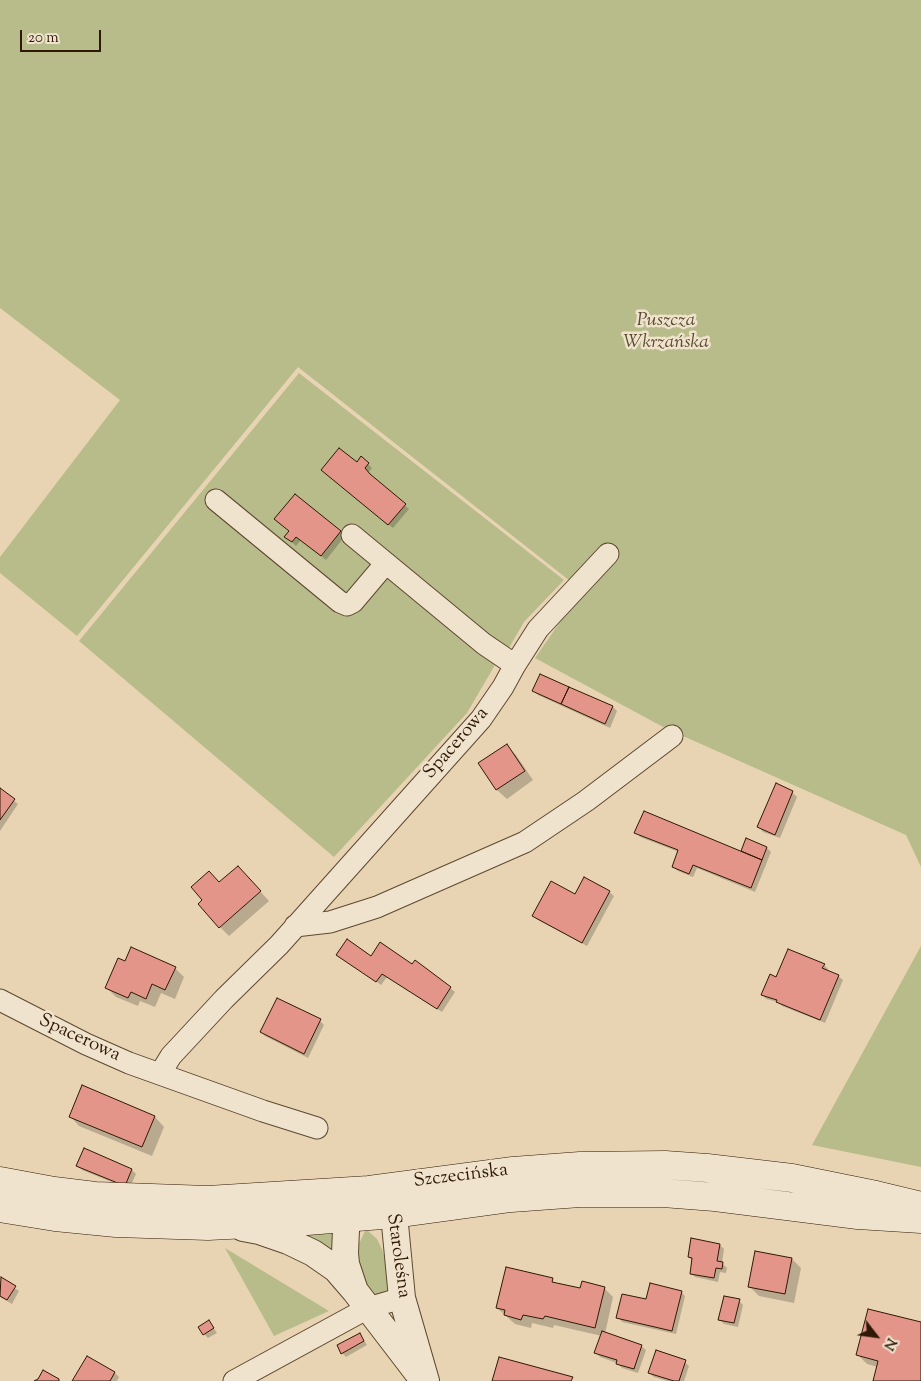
<!DOCTYPE html>
<meta charset="utf-8">
<style>
body{margin:0}
#map{position:relative;width:921px;height:1381px;overflow:hidden;background:#e8d4b3;font-family:"Sorts Mill Goudy",serif}
canvas{display:block}
.north{position:absolute;left:851px;top:1311px;width:50px;height:50px;-webkit-text-stroke:4px #f0e3ce;paint-order:stroke;rotate:120deg;font-size:14px;font-weight:700;line-height:20px;text-align:center;color:#2f1906}
.north::after{content:'';display:block;margin:auto;width:18px;height:22px;background:#2f1906;clip-path:polygon(50% 0,100% 100%,50% 72%,0 100%)}
.scale{position:absolute;left:20px;top:30px;width:81px;height:22px;box-sizing:border-box;border:2px solid #2f1906;border-top:0;padding-left:6px;font-size:15px;line-height:18px;white-space:nowrap;color:#2f1906;-webkit-text-stroke:4px #f0e3ce;paint-order:stroke}
</style>
<div id="map">
<canvas width="921" height="1381"></canvas>
<div class="north">N</div>
<div class="scale">20 m</div>
</div>
<script>
const ctx = document.querySelector('canvas').getContext('2d');
ctx.lineJoin = 'round';
function paint(path, color) { ctx.fillStyle = color; ctx.fill(path, 'evenodd'); }
const poly = rows => new Path2D(rows.map(r => 'M' + r).join(''));
function strokePath(path, color, width, dash) { ctx.strokeStyle = color; ctx.lineWidth = width; ctx.lineCap = dash ? 'butt' : 'round'; ctx.setLineDash(dash || []); ctx.stroke(path); }
function label(font, color, halo, rows, align = 'center') {
  ctx.font = font + ' "Sorts Mill Goudy",serif'; ctx.lineWidth = 5; ctx.setLineDash([]); ctx.textBaseline = 'middle'; ctx.strokeStyle = halo; ctx.fillStyle = color; for (const [text, x, y, turn = 0] of rows) {
    ctx.save(); ctx.translate(x, y); ctx.rotate((+turn || 0) * Math.PI / 180); ctx.textAlign = isNaN(turn) ? turn : align; if (halo) ctx.strokeText(text, 0, 0); ctx.fillText(text, 0, 0); ctx.restore();
  }
}
const green = poly([
 [0,0,921,0,921,867,906,835,665,728,535,658,567,612,570,581,298,367,77,636,0,573,0,557,120,400,0,308],
 [299,373,564,580,524,622,509,648,506,646,467,713,334,857,79,641],
 [921,946,921,1167,812,1145],
 [337,1226,332,1250,298,1231],
 [365,1231,368,1231,377,1239,382,1249,386,1262,388,1277,387,1289,386,1293,377,1299,361,1277,358,1254,359,1244],
 [225,1248,329,1311,274,1336]
]);
const shadow = poly([
 [357,464,368,464,372,468,368,473,409,509,393,528,327,474],
 [295,495,345,536,326,560,301,540,296,546,286,537,290,531],
 [541,676,613,707,617,711,610,728,538,695,534,690],
 [507,746,516,755,533,780,507,799,497,790,480,763],
 [0,790,18,804,0,831],
 [792,792,797,797,780,838,763,832,759,827],
 [636,832,742,853,747,840,767,848,771,852,755,892,697,868,693,877,678,871,673,867,679,852,640,837],
 [247,877,269,901,229,936,220,927,204,900,220,883],
 [609,892,614,896,587,946,538,920,534,916,575,895],
 [338,955,372,958,412,966,450,988,455,992,442,1012,387,977,381,985],
 [126,962,175,968,184,977,175,999,161,993,155,1007,140,1001,138,1006,116,997,107,988],
 [824,965,828,969,827,971,838,976,843,980,825,1023,782,1006,778,1002,766,999,762,994,777,978],
 [320,1021,324,1025,308,1058,265,1036,261,1032],
 [83,1087,155,1117,164,1127,152,1156,79,1126,70,1116],
 [84,1150,132,1170,136,1174,129,1189,82,1170,77,1165],
 [720,1245,724,1249,722,1263,727,1268,726,1273,720,1272,718,1282,695,1277,691,1273,693,1261,689,1257],
 [792,1259,801,1268,794,1303,759,1296,749,1286],
 [1,1279,19,1291,12,1304,0,1297],
 [552,1280,557,1285,581,1290,604,1288,613,1297,605,1334,641,1346,646,1350,638,1373,622,1368,617,1363,600,1357,596,1353,602,1336,554,1325,553,1328,532,1323,531,1328,515,1324,497,1308],
 [681,1292,685,1296,676,1334,622,1322,618,1317,647,1301],
 [739,1301,743,1305,738,1327,724,1324,719,1319],
 [209,1322,217,1333,208,1338,204,1334],
 [921,1323,921,1381,874,1381,878,1367,867,1364,858,1355],
 [360,1334,367,1345,346,1357,342,1353],
 [88,1357,115,1373,119,1377,117,1381,74,1381],
 [685,1362,689,1366,684,1381,667,1381,654,1377,649,1373]
]);
const building = poly([
 [339,448,357,462,361,456,369,463,365,468,370,474,406,504,388,525,321,470,339,448],
 [295,494,341,531,321,556,296,537,292,542,284,537,289,531,274,519,295,494],
 [540,674,569,687,561,704,532,691,540,674],
 [569,687,613,706,605,724,561,704,569,687],
 [507,744,525,771,496,790,478,763,507,744],
 [776,783,793,791,775,835,757,827,776,783],
 [0,788,15,799,0,820,0,788],
 [644,811,762,860,751,888,693,865,689,874,672,867,678,850,634,833,644,811],
 [746,838,767,847,762,860,741,851,746,838],
 [238,866,261,891,219,928,198,904,202,900,191,887,209,871,219,882,238,866],
 [584,877,610,891,582,943,532,916,551,881,575,894,584,877],
 [347,939,371,956,380,942,412,964,415,960,451,987,437,1009,382,974,376,982,336,955,347,939],
 [131,947,176,967,165,990,152,984,146,999,131,992,128,998,105,988,118,958,125,961,131,947],
 [788,949,825,964,822,968,839,975,820,1020,776,1002,777,1000,761,995,770,974,776,977,788,949],
 [277,998,321,1019,304,1054,260,1032,277,998],
 [82,1085,155,1116,142,1147,69,1117,82,1085],
 [84,1148,132,1169,125,1186,76,1166,84,1148],
 [691,1238,720,1244,717,1261,723,1262,722,1269,716,1268,714,1278,690,1274,692,1258,688,1257,691,1238],
 [755,1251,792,1258,785,1294,748,1287,755,1251],
 [506,1267,553,1278,552,1282,580,1288,582,1281,605,1287,595,1328,545,1316,543,1319,523,1315,521,1320,504,1315,505,1310,496,1308,506,1267],
 [1,1277,16,1286,7,1300,0,1296,1,1277],
 [650,1283,682,1291,672,1331,616,1318,622,1294,646,1299,650,1283],
 [724,1296,740,1299,734,1323,718,1320,724,1296],
 [868,1309,921,1322,921,1381,873,1381,878,1361,856,1355,868,1309],
 [209,1320,214,1328,203,1335,198,1327,209,1320],
 [602,1331,642,1345,634,1369,616,1364,617,1360,594,1353,602,1331],
 [360,1333,364,1341,341,1354,337,1345,360,1333],
 [656,1350,686,1360,679,1381,674,1381,648,1373,656,1350],
 [87,1356,115,1372,110,1381,72,1381,87,1356],
 [499,1357,573,1377,571,1381,492,1381,499,1357],
 [43,1370,59,1379,59,1381,34,1381,38,1379,43,1370]
]);
const minor = poly([
 [216,500,340,602,347,605,353,602,386,563],
 [352,535,484,644,515,665],
 [295,926,330,922,377,907,525,842,586,801,672,736],
 [0,1000,86,1044,129,1063,263,1111,317,1128],
 [160,1074,171,1056,224,999,279,945,481,719,503,687,515,665,538,629,608,554],
 [234,1381,368,1308,402,1298]
]);
const tertiary = poly([
 [243,1228,259,1231,288,1241,313,1253,336,1269,355,1291,417,1372],
 [355,1291,346,1264,345,1253,346,1230,350,1215,357,1201,362,1195,369,1190,383,1197,388,1202,394,1214,402,1298,426,1381]
]);
const secondary = poly([
 [0,1181,54,1191,95,1196,208,1200,369,1190,513,1171,580,1166,665,1165,707,1168,792,1178,876,1195,921,1206],
 [0,1208,55,1217,116,1223,208,1226,307,1221,394,1214,511,1198,580,1193,663,1193,715,1197,858,1215,921,1219]
]);
const parkNames = [
 ["Puszcza",666,322],
 ["Wkrzańska",666,344]
];
const streetNames = [
 ["Spacerowa",457,744,-49],
 ["Spacerowa",79,1039,25],
 ["Szczecińska",461,1177,-7],
 ["Staroleśna",397,1256,82]
];
paint(green, '#b8bc8b');
paint(shadow, '#0003');
paint(building, '#e49589');
strokePath(building, '#2f1906', 1);
strokePath(minor, '#5d4831', 23);
strokePath(tertiary, '#5d4831', 28);
strokePath(secondary, '#2f1906', 29);
strokePath(minor, '#f0e3ce', 21);
strokePath(tertiary, '#f0e3ce', 26);
strokePath(secondary, '#f0e3ce', 28);
label('italic 19px', '#584a2e', '#f0e3ce', parkNames);
label('19px', '#2f1906', '#f0e3ce', streetNames);
</script>
